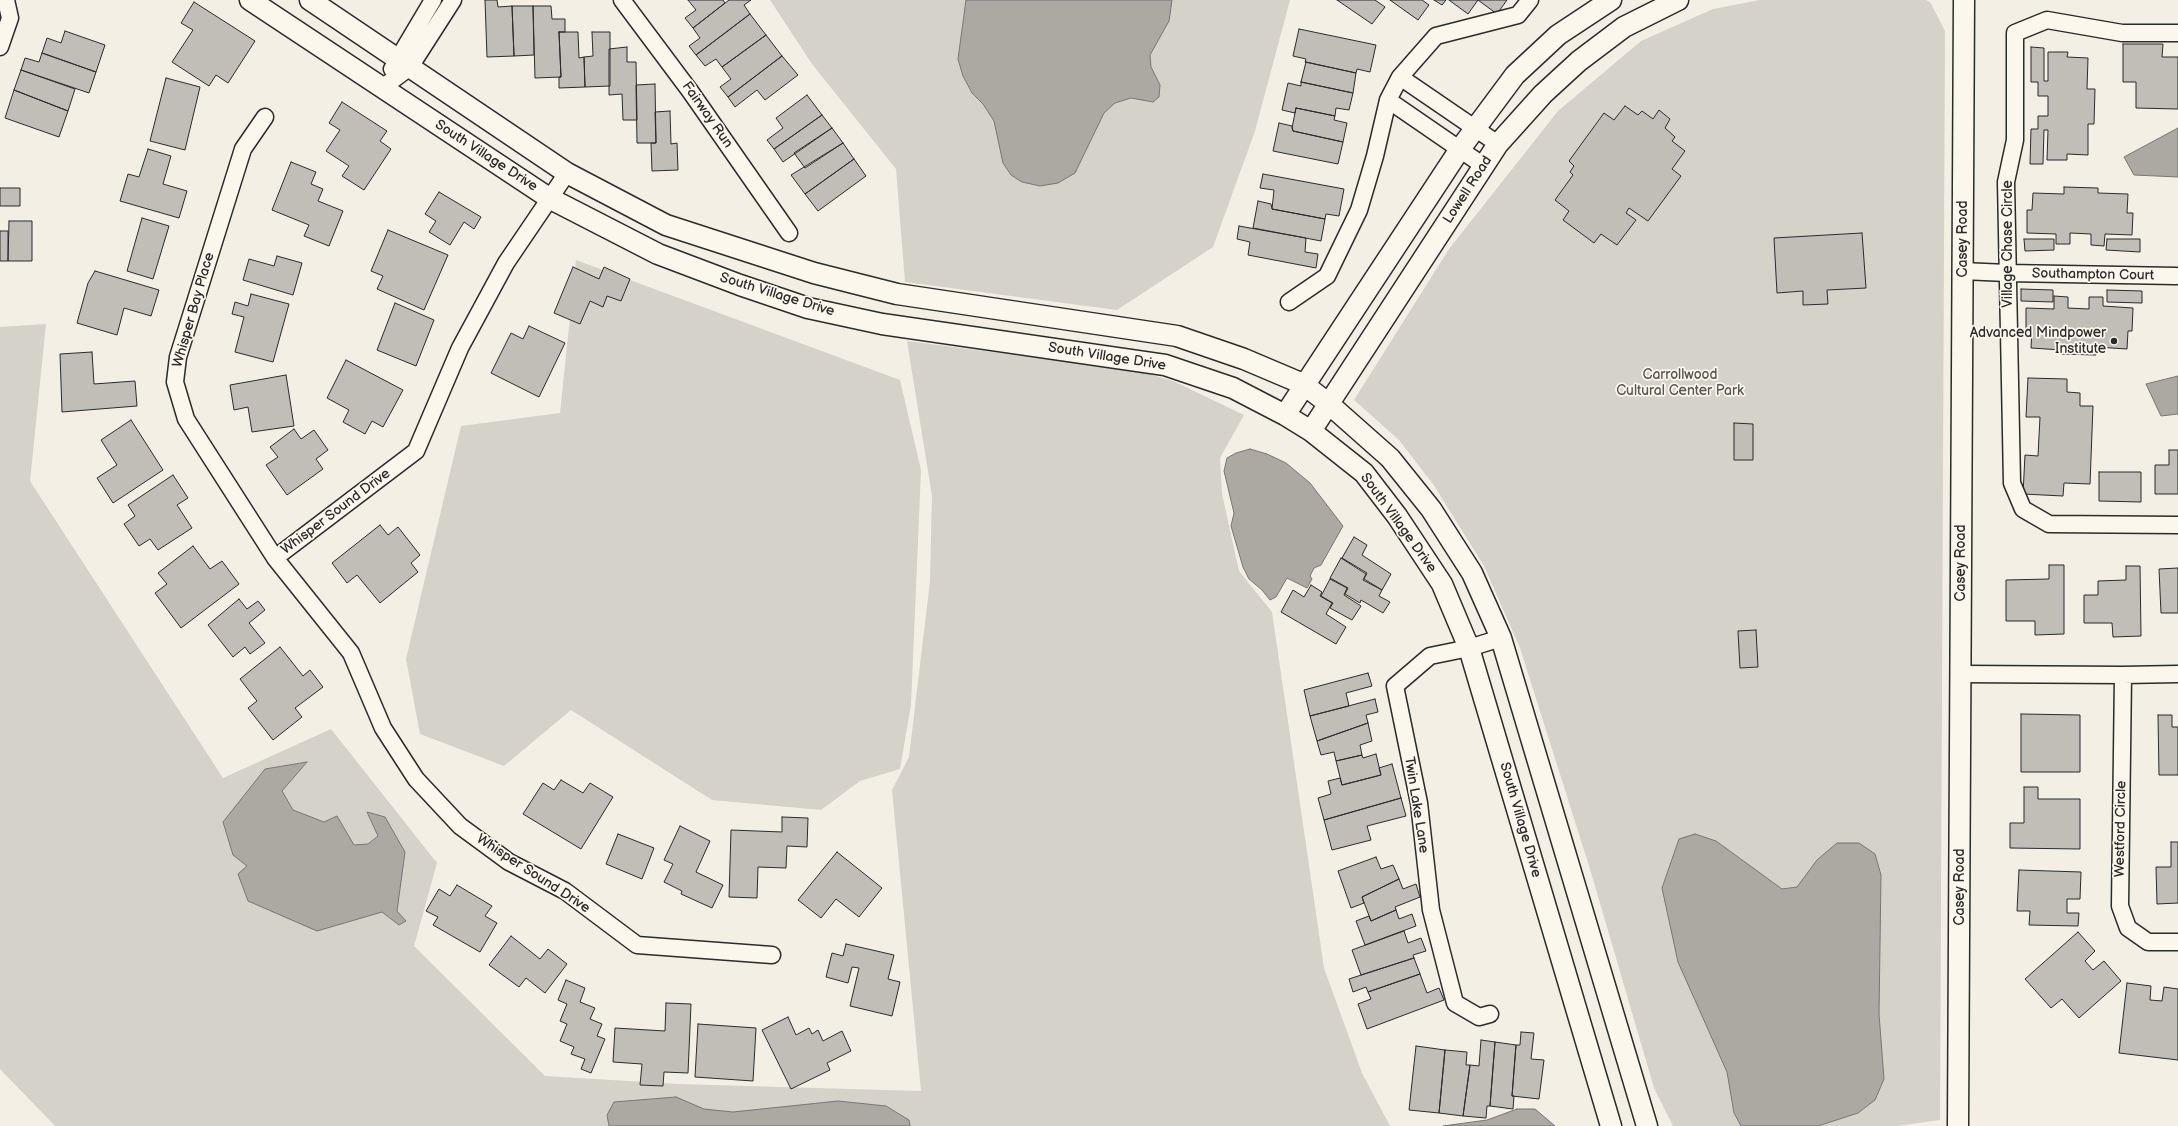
<!DOCTYPE html>
<style>
body{margin:0}
canvas{display:block;background:#f3efe4}
</style>
<canvas width="2178" height="1126"></canvas>
<script>
const ctx = document.querySelector('canvas').getContext('2d');
ctx.lineJoin = 'round';
function paint(path, color) { ctx.fillStyle = color; ctx.fill(path, 'evenodd'); }
const poly = rows => new Path2D(rows.map(r => 'M' + r).join(''));
function strokePath(path, color, width, dash) { ctx.strokeStyle = color; ctx.lineWidth = width; ctx.lineCap = dash ? 'butt' : 'round'; ctx.setLineDash(dash || []); ctx.stroke(path); }
function label(font, color, halo, rows, align = 'center') {
  ctx.font = font + ' "Balsamiq Sans",sans-serif'; ctx.lineWidth = 3.5; ctx.setLineDash([]); ctx.textBaseline = 'middle'; ctx.strokeStyle = halo; ctx.fillStyle = color; for (const [text, x, y, turn = 0] of rows) {
    ctx.save(); ctx.translate(x, y); ctx.rotate((+turn || 0) * Math.PI / 180); ctx.textAlign = isNaN(turn) ? turn : align; if (halo) ctx.strokeText(text, 0, 0); ctx.fillText(text, 0, 0); ctx.restore();
  }
}
const green = poly([
 [770,0,1290,0,1255,131,1213,247,1117,310,905,282,896,169,812,64],
 [1760,0,1926,0,1930,2,1945,31,1940,1120,1897,1126,1673,1126,1654,1088,1590,869,1520,648,1484,566,1433,484,1399,440,1354,400,1449,249,1558,111,1641,41,1713,9],
 [576,260,900,380,921,470,911,705,900,769,860,781,821,810,712,800,571,710,504,766,420,734,406,659,461,426,560,413],
 [46,324,30,481,223,778,331,729,437,863,414,946,545,1076,678,1084,921,1091,892,790,909,757,930,581,932,496,907,341,1138,371,1173,381,1244,415,1220,458,1222,494,1239,571,1272,612,1324,968,1362,1073,1390,1126,55,1126,0,1069,0,327]
]);
const water = poly([
 [966,0,1172,0,1169,21,1150,55,1151,67,1160,85,1159,97,1153,102,1131,98,1115,103,1104,113,1075,173,1058,183,1040,186,1022,182,1011,175,1003,163,994,121,983,104,972,93,963,76,958,59,966,0],
 [2178,128,2178,177,2134,175,2124,157,2178,128],
 [2178,376,2178,414,2161,416,2146,384,2178,376],
 [1250,449,1267,454,1286,463,1310,483,1343,526,1321,565,1314,568,1310,576,1312,579,1307,588,1287,578,1276,597,1270,600,1262,590,1249,579,1243,567,1231,526,1234,513,1224,471,1227,458,1236,453,1250,449],
 [307,762,282,791,293,810,324,822,337,816,354,845,368,844,378,836,367,812,385,817,405,852,397,911,406,921,399,925,382,912,317,931,248,901,238,874,247,866,233,855,223,822,265,769,307,762],
 [1695,834,1716,841,1782,889,1797,887,1817,860,1837,843,1859,843,1875,854,1881,875,1879,1014,1884,1079,1875,1100,1858,1113,1818,1126,1741,1126,1734,1113,1727,1072,1678,962,1662,888,1679,839,1695,834],
 [676,1097,704,1109,733,1112,838,1101,886,1106,909,1120,910,1126,609,1126,607,1115,614,1102,676,1097],
 [1517,1109,1535,1109,1555,1126,1443,1126,1487,1120,1517,1109]
]);
const building = poly([
 [485,0,497,0,498,7,512,6,514,56,487,57,485,0],
 [688,0,723,0,725,3,693,28,685,18,696,10,688,0],
 [729,0,751,0,744,5,750,14,696,55,689,46,700,38,693,28,729,0],
 [1337,0,1375,0,1385,7,1372,24,1337,0],
 [1390,0,1422,0,1429,5,1418,20,1390,0],
 [1434,0,1446,0,1442,5,1434,0],
 [1449,0,1478,0,1468,14,1449,0],
 [1478,0,1507,0,1497,14,1478,0],
 [194,2,255,41,228,83,216,75,209,86,172,62,193,30,181,23,194,2],
 [512,6,533,6,534,55,514,56,512,6],
 [533,6,551,6,552,19,565,19,565,32,559,32,561,77,535,78,533,6],
 [750,14,766,35,722,67,716,59,705,66,696,55,750,14],
 [1299,29,1376,45,1370,72,1357,69,1356,73,1305,62,1306,59,1293,56,1299,29],
 [65,31,105,45,96,72,42,53,47,38,61,43,65,31],
 [559,32,578,32,579,58,584,57,585,87,559,88,559,77,561,77,559,32],
 [592,32,610,32,610,86,585,87,584,57,593,56,592,32],
 [766,35,782,56,728,97,720,87,731,79,722,67,766,35],
 [2123,44,2163,44,2162,57,2178,57,2178,109,2136,108,2136,82,2123,82,2123,44],
 [627,47,627,62,636,62,637,120,623,120,622,94,609,95,609,49,627,47],
 [2031,47,2044,48,2044,81,2048,81,2048,52,2068,52,2067,57,2088,58,2087,89,2095,89,2094,124,2088,124,2088,155,2067,154,2067,160,2047,160,2048,130,2044,130,2043,164,2030,164,2031,129,2038,129,2038,116,2048,116,2048,96,2038,96,2038,82,2031,82,2031,47],
 [42,53,96,72,89,93,21,70,25,58,39,62,42,53],
 [782,56,798,75,765,100,757,90,735,107,728,97,782,56],
 [1306,62,1356,73,1353,93,1301,82,1306,62],
 [21,70,75,89,68,111,14,90,21,70],
 [166,78,200,87,185,150,150,141,166,78],
 [1301,82,1353,93,1349,110,1336,108,1335,116,1296,108,1295,113,1282,110,1288,83,1301,86,1301,82],
 [655,84,656,143,637,143,636,85,655,84],
 [14,90,68,111,59,137,5,118,14,90],
 [807,95,822,115,774,149,767,140,783,128,776,118,807,95],
 [342,102,387,131,380,141,391,149,364,190,342,176,349,166,326,151,340,130,329,123,342,102],
 [1625,106,1638,115,1642,111,1653,119,1659,110,1670,119,1665,128,1675,137,1672,141,1685,151,1672,169,1681,176,1648,221,1629,208,1626,213,1636,220,1617,245,1601,234,1594,243,1563,220,1569,211,1555,200,1573,175,1570,172,1574,166,1569,161,1604,113,1614,120,1625,106],
 [1296,108,1335,116,1334,120,1347,123,1343,142,1293,131,1292,128,1296,108],
 [670,111,671,144,677,143,678,170,652,171,651,143,656,143,655,112,670,111],
 [822,115,832,128,783,162,774,149,822,115],
 [1279,123,1292,126,1293,131,1343,142,1338,164,1273,151,1279,123],
 [832,128,843,143,805,168,794,153,832,128],
 [843,143,854,159,805,194,791,175,843,143],
 [148,149,171,156,163,184,187,191,179,218,120,201,128,174,139,177,148,149],
 [854,159,866,176,818,211,805,194,854,159],
 [291,162,316,172,311,184,323,189,318,201,343,211,329,246,304,236,309,225,272,210,291,162],
 [1263,174,1344,189,1339,216,1326,214,1325,219,1272,209,1274,190,1260,188,1263,174],
 [2064,187,2098,188,2098,193,2128,194,2127,213,2133,213,2132,235,2105,234,2104,246,2091,245,2091,234,2070,233,2070,244,2056,244,2056,234,2027,233,2027,210,2032,210,2033,193,2064,194,2064,187],
 [0,188,20,188,20,206,0,206,0,188],
 [439,192,481,217,474,229,464,222,450,245,429,232,436,221,425,214,439,192],
 [1258,201,1271,204,1272,209,1325,219,1321,241,1253,228,1258,201],
 [142,218,169,226,153,279,127,271,142,218],
 [9,221,32,221,32,261,8,261,9,221],
 [1239,226,1306,238,1305,252,1318,254,1316,268,1248,255,1250,242,1237,239,1239,226],
 [388,230,448,255,424,310,377,289,383,276,371,271,388,230],
 [0,231,8,231,8,261,0,261,0,231],
 [1862,233,1866,288,1827,290,1828,304,1803,305,1803,291,1777,293,1774,238,1862,233],
 [2024,239,2054,239,2054,250,2025,251,2024,239],
 [2107,239,2140,239,2140,252,2106,250,2107,239],
 [277,256,302,263,293,295,243,280,249,259,274,266,277,256],
 [573,267,599,279,604,267,630,279,621,301,607,296,603,307,590,301,580,324,554,313,573,267],
 [95,271,159,290,151,316,124,308,117,335,77,323,88,283,95,271],
 [2021,289,2053,290,2053,302,2021,301,2021,289],
 [2107,290,2142,291,2142,303,2107,302,2107,290],
 [251,294,289,304,273,362,235,352,244,317,232,314,235,302,248,306,251,294],
 [2054,296,2068,297,2068,308,2089,309,2089,297,2103,297,2103,306,2133,308,2132,331,2128,331,2127,349,2096,347,2096,355,2061,354,2062,350,2031,348,2032,329,2026,329,2026,308,2054,309,2054,296],
 [395,303,434,320,416,366,377,350,395,303],
 [529,326,565,343,539,397,491,373,511,333,523,339,529,326],
 [92,352,94,384,135,381,137,406,62,412,60,354,92,352],
 [346,360,403,390,383,427,372,421,365,434,343,422,349,410,327,398,346,360],
 [286,375,294,426,252,432,248,407,234,410,230,385,286,375],
 [2028,378,2067,379,2067,392,2080,393,2080,406,2093,406,2090,484,2064,483,2063,496,2023,494,2025,455,2038,456,2040,417,2026,417,2028,378],
 [131,420,163,470,113,503,97,478,117,465,101,440,131,420],
 [1734,423,1753,424,1753,460,1734,460,1734,423],
 [294,429,301,439,314,430,328,450,316,459,323,469,287,495,266,465,278,457,270,447,294,429],
 [2169,450,2178,450,2178,494,2155,494,2155,465,2169,465,2169,450],
 [2099,472,2141,472,2141,502,2099,501,2099,472],
 [173,475,188,498,177,505,192,528,158,550,150,539,139,546,124,524,135,516,128,505,173,475],
 [380,525,388,535,398,527,420,555,411,563,418,572,380,603,357,575,347,583,332,563,380,525],
 [1354,537,1367,545,1362,555,1391,574,1382,590,1364,579,1367,573,1342,558,1354,537],
 [193,546,210,569,222,561,239,584,181,628,155,593,167,584,158,573,193,546],
 [1341,558,1366,574,1363,580,1382,590,1379,596,1390,602,1383,613,1361,600,1360,603,1345,594,1348,588,1330,578,1341,558],
 [2049,565,2064,565,2064,634,2035,635,2035,621,2006,621,2006,580,2049,579,2049,565],
 [2126,566,2140,566,2141,636,2113,637,2112,623,2084,623,2084,595,2098,595,2098,581,2126,580,2126,566],
 [2178,568,2178,613,2161,613,2159,569,2178,568],
 [1330,579,1347,588,1344,595,1361,606,1352,620,1330,608,1333,603,1321,596,1330,579],
 [1311,585,1322,592,1320,596,1332,603,1326,614,1346,627,1336,644,1281,612,1293,590,1304,597,1311,585],
 [239,599,247,609,258,601,265,610,249,623,265,643,250,654,245,647,233,657,208,625,239,599],
 [1756,630,1758,667,1740,668,1738,631,1756,630],
 [280,647,303,676,310,670,323,687,295,708,302,717,273,740,248,708,257,701,240,679,280,647],
 [1368,673,1372,686,1346,693,1349,706,1310,716,1304,690,1368,673],
 [1375,699,1378,712,1366,715,1368,723,1317,741,1310,716,1375,699],
 [2021,714,2080,715,2080,772,2021,772,2021,714],
 [2158,715,2172,715,2172,727,2178,727,2178,775,2159,775,2158,715],
 [1368,723,1372,741,1360,745,1362,755,1336,761,1334,752,1321,755,1317,741,1368,723],
 [1376,754,1381,775,1342,785,1336,761,1362,755,1363,758,1376,754],
 [1392,764,1401,798,1324,820,1318,798,1331,794,1328,781,1340,778,1342,785,1381,775,1379,768,1392,764],
 [561,780,583,793,590,783,613,797,581,849,523,814,543,783,554,790,561,780],
 [2024,787,2038,787,2038,799,2080,799,2080,849,2010,848,2010,823,2024,823,2024,787],
 [1401,798,1406,816,1367,826,1371,840,1332,850,1324,820,1401,798],
 [782,817,808,818,807,847,787,846,786,868,758,867,757,898,729,897,731,830,782,832,782,817],
 [680,826,710,841,696,872,723,885,712,908,681,894,682,891,664,882,673,864,664,860,680,826],
 [618,834,654,848,642,879,606,864,618,834],
 [2171,842,2178,842,2178,903,2157,904,2156,867,2171,867,2171,842],
 [837,852,882,888,859,917,836,899,821,918,798,900,837,852],
 [1376,857,1381,869,1393,865,1399,879,1362,897,1364,903,1351,908,1338,871,1376,857],
 [2019,870,2081,872,2080,899,2067,899,2067,913,2079,913,2078,926,2029,925,2030,911,2017,911,2019,870],
 [1399,879,1403,889,1416,884,1420,897,1395,907,1396,910,1371,921,1362,897,1399,879],
 [457,885,492,906,485,916,497,923,480,952,433,925,438,917,426,911,439,889,450,896,457,885],
 [1396,910,1399,919,1412,914,1416,926,1365,945,1356,921,1369,916,1371,921,1396,910],
 [1404,931,1408,943,1421,938,1426,951,1413,955,1414,958,1361,975,1352,950,1404,931],
 [2078,932,2095,951,2085,961,2093,970,2104,961,2121,981,2079,1018,2062,999,2051,1008,2025,979,2078,932],
 [511,936,540,959,548,949,567,964,545,993,526,978,519,987,489,965,511,936],
 [846,944,894,955,888,979,900,982,892,1016,850,1006,859,968,852,967,848,983,826,977,832,953,843,956,846,944],
 [1414,958,1420,974,1368,992,1366,987,1353,992,1349,979,1414,958],
 [1420,974,1427,993,1439,988,1444,1000,1367,1029,1358,1004,1371,999,1368,992,1420,974],
 [566,980,585,988,580,1002,595,1008,590,1019,602,1024,597,1036,605,1039,591,1073,581,1069,585,1059,571,1054,574,1047,560,1041,567,1024,560,1021,567,1004,558,1000,566,980],
 [2127,983,2151,986,2150,1000,2162,1001,2164,987,2178,989,2178,1060,2119,1053,2127,983],
 [666,1003,691,1004,688,1073,664,1072,663,1086,640,1085,642,1064,613,1062,615,1028,665,1031,666,1003],
 [788,1017,796,1035,809,1028,812,1034,818,1030,823,1041,842,1031,851,1051,827,1063,830,1070,791,1089,762,1030,788,1017],
 [698,1024,756,1028,753,1081,695,1077,698,1024],
 [1521,1032,1534,1033,1531,1059,1544,1060,1539,1099,1512,1096,1516,1045,1520,1045,1521,1032],
 [1481,1040,1495,1042,1490,1106,1487,1106,1486,1118,1463,1116,1470,1065,1479,1066,1481,1040],
 [1495,1042,1516,1045,1512,1096,1514,1096,1513,1109,1490,1106,1495,1042],
 [1416,1046,1445,1050,1439,1113,1409,1110,1416,1046],
 [1445,1050,1467,1052,1466,1065,1470,1065,1463,1116,1439,1113,1445,1050]
]);
const minor = poly([
 [622,0,690,91,789,233],
 [2178,33,2122,33,2047,20,2015,33,2015,140,2006,182,2012,483,2023,509,2049,524,2178,525],
 [0,47,10,18,6,0],
 [392,69,433,0],
 [1400,77,1498,144],
 [382,88,410,67,453,0],
 [1388,100,1484,166],
 [265,117,243,149,178,357,175,382,186,419,275,558,351,653,383,728,416,779,460,826,509,862,565,891,637,945,772,955],
 [1962,271,2007,273,2176,276],
 [1289,302,1327,276,1359,210,1375,156,1388,100,1400,77,1436,36,1518,15,1530,0],
 [275,558,416,451,460,348,506,263,567,173],
 [1961,674,2123,675],
 [2178,674,2123,675,2120,906,2128,928,2148,942,2178,942],
 [1490,1014,1479,1017,1455,1003,1431,910,1419,803,1395,686,1430,656,1469,648,1501,638]
]);
const tertiary = poly([
 [250,0,549,198,658,254,740,285,808,308,882,324,1165,365,1233,388,1285,415,1311,431,1364,473,1397,516,1442,584,1469,648,1611,1126],
 [310,0,567,173,666,225,814,273,897,294,1177,336,1244,359,1303,384,1329,404,1390,458,1431,509,1472,573,1501,638,1647,1126],
 [1285,415,1460,149,1515,75,1558,35,1611,0],
 [1311,431,1498,144,1543,94,1579,61,1624,27,1678,0],
 [1958,1126,1964,0]
]);
const markers = [
 [2114,341,4,"#2b2b2b"]
];
const streetNames = [
 ["Fairway Run",707,115,55],
 ["South Village Drive",486,156,33],
 ["Lowell Road",1468,190,-57],
 ["Casey Road",1963,239,-90],
 ["Village Chase Circle",2008,244,-90],
 ["Southampton Court",2093,275,1],
 ["South Village Drive",777,295,17],
 ["Whisper Bay Place",194,310,-74],
 ["South Village Drive",1107,357,9],
 ["Whisper Sound Drive",336,512,-37],
 ["South Village Drive",1398,523,54],
 ["Casey Road",1961,563,-90],
 ["Twin Lake Lane",1416,805,81],
 ["South Village Drive",1520,820,74],
 ["Westford Circle",2121,829,-89],
 ["Whisper Sound Drive",533,874,33],
 ["Casey Road",1960,887,-90]
];
const poiNames = [
 ["Advanced Mindpower",2106,333],
 ["Institute",2106,349]
];
const parkNames = [
 ["Carrollwood",1680,375],
 ["Cultural Center Park",1680,391]
];
paint(green, '#d5d2c9');
paint(water, '#aca9a2');
strokePath(water, '#787772', 1);
paint(building, '#c0beb6');
strokePath(building, '#2b2b2b', 1);
strokePath(minor, '#2b2b2b', 19);
strokePath(tertiary, '#2b2b2b', 23);
strokePath(minor, '#fbf7ec', 16);
strokePath(tertiary, '#fbf7ec', 20);
for (const [x, y, r, color] of markers) { const dot = new Path2D(); dot.arc(x, y, r, 0, 2 * Math.PI); ctx.fillStyle = color; ctx.fill(dot); strokePath(dot, '#fbf7ec', 1.5); }
label('14px', '#2b2b2b', '#fbf7ec', streetNames);
label('14px', '#2b2b2b', '#fbf7ec', poiNames, 'right');
label('14px', '#565552', '#fbf7ec', parkNames);
</script>
